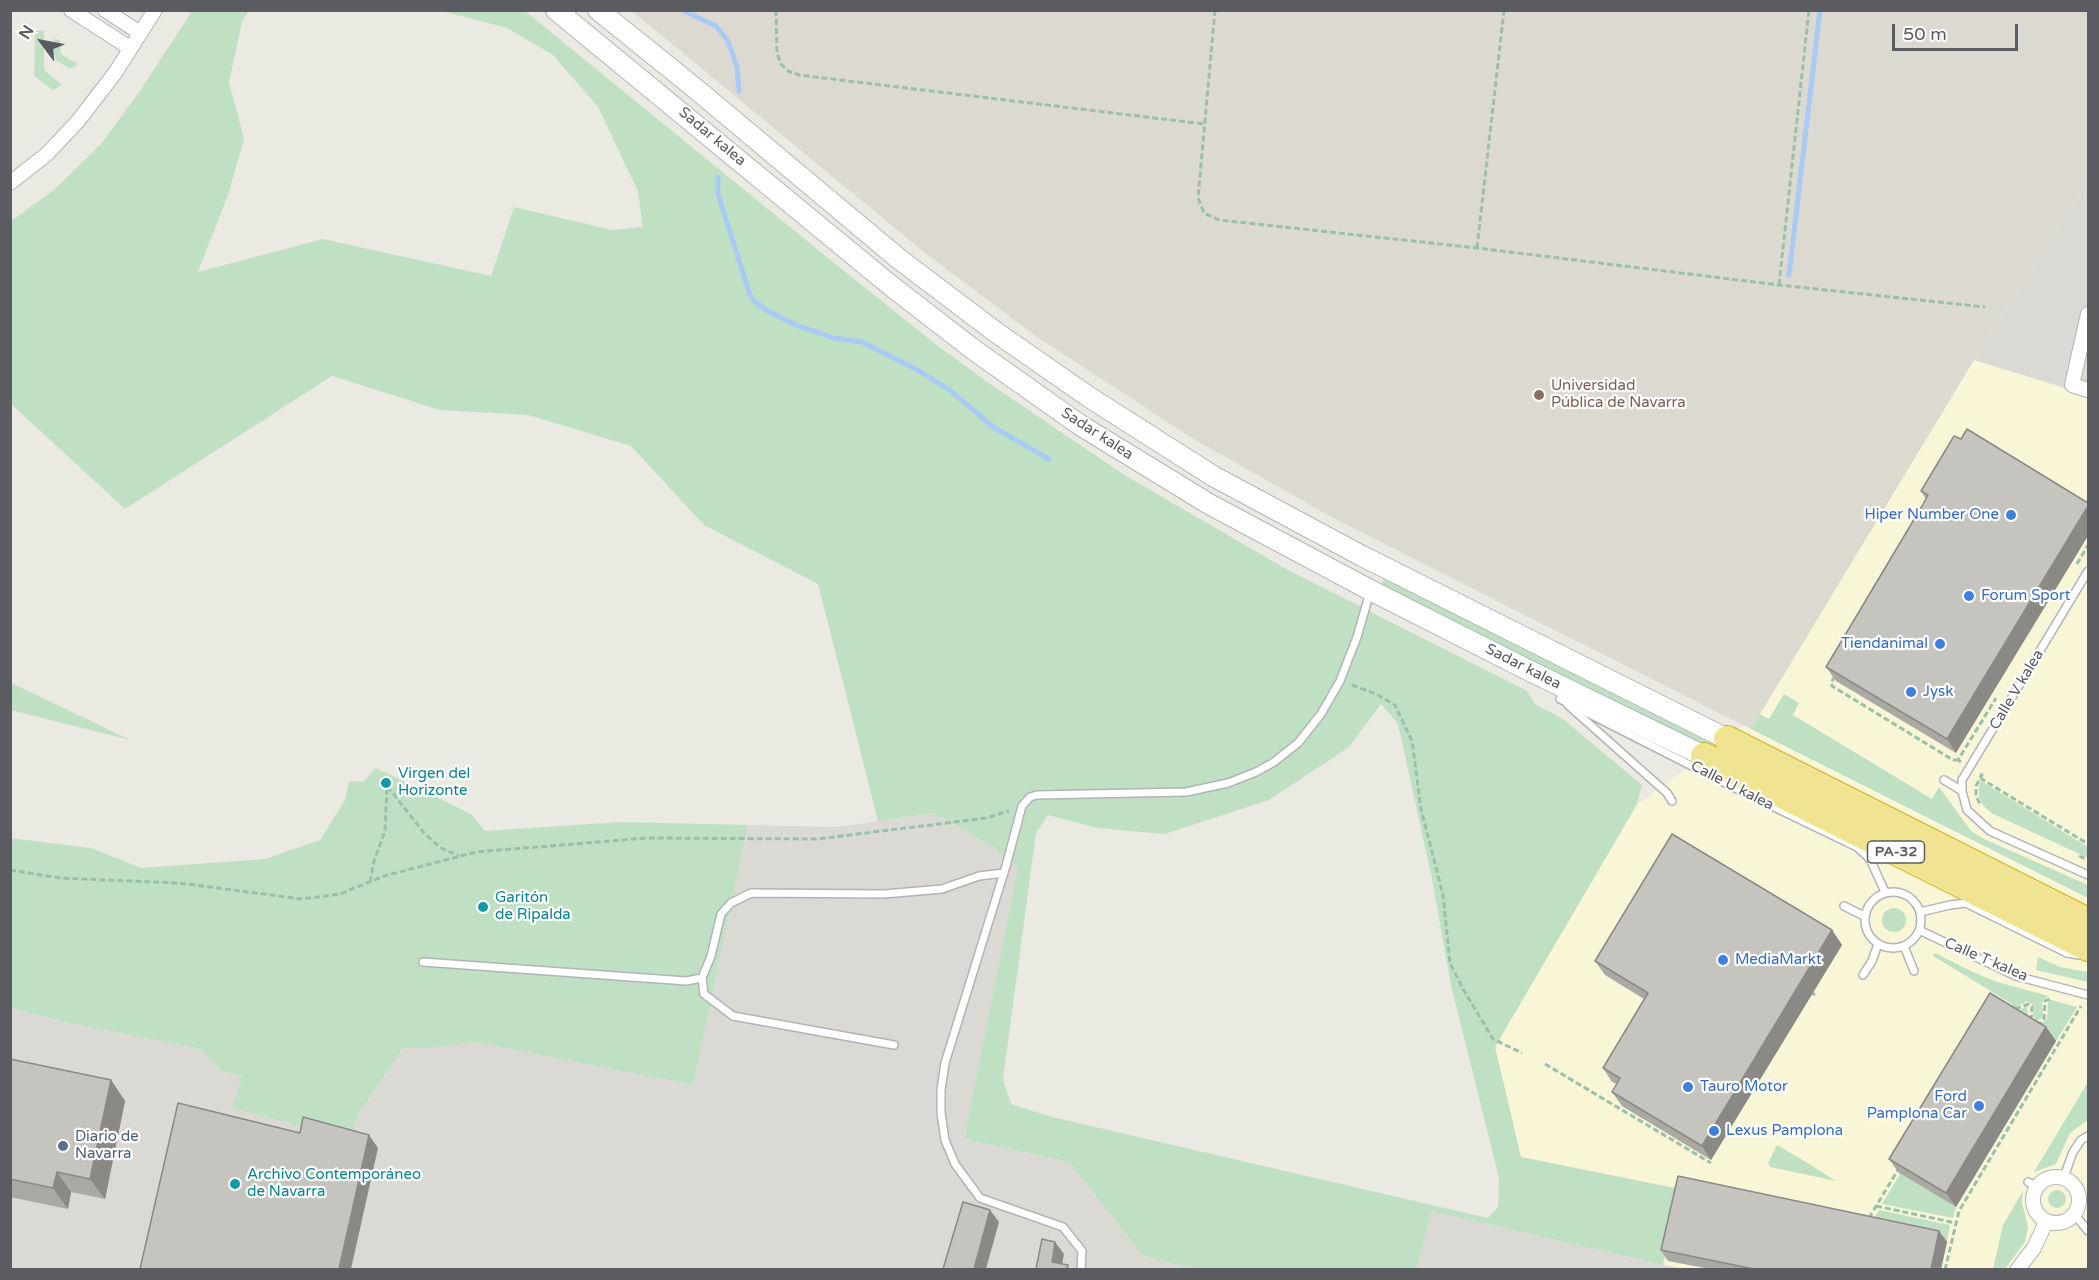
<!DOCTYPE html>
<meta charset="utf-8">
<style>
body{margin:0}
#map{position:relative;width:2099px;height:1280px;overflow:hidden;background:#ebeae2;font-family:"Varela Round",sans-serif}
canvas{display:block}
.frame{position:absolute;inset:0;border:12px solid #5a5c61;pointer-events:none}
.north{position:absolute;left:12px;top:12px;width:60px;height:60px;-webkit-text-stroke:4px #fff;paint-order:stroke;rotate:302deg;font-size:16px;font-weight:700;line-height:24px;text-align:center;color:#5a5c61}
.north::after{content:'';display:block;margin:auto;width:21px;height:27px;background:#5a5c61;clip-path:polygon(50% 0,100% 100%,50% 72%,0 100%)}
.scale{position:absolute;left:1892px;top:24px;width:126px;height:27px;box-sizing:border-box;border:3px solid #5a5c61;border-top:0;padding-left:8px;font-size:18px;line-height:21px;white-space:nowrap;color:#5a5c61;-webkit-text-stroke:4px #fff;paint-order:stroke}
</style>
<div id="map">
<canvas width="2099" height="1280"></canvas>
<div class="frame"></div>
<div class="north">N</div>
<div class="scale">50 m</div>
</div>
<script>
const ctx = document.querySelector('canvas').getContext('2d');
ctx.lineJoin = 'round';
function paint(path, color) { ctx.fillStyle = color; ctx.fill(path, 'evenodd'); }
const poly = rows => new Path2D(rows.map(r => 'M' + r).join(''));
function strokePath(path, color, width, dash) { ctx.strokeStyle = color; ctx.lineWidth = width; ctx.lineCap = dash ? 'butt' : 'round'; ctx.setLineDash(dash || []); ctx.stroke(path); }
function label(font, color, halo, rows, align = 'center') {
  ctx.font = font + ' "Varela Round",sans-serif'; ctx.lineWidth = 4.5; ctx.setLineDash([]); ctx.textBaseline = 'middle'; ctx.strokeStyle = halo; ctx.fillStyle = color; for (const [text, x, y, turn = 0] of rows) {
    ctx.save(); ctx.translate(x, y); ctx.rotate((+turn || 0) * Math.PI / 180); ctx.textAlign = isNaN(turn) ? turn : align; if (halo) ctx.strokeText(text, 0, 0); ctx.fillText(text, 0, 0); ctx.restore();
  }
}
const commercial = poly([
 [1974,360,2088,395,2088,1269,1686,1270,1663,1265,1680,1189,1521,1157,1495,1047,1636,806,1760,714]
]);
const industrial = poly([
 [2088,181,2088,395,1974,360],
 [934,813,993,847,1018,867,964,1139,1069,1162,1143,1256,1202,1269,11,1269,10,1008,65,1022,201,1049,222,1072,242,1076,232,1108,351,1140,358,1115,403,1048,474,1042,693,1085,748,825,838,827],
 [1431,1211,1663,1265,1686,1269,1417,1270]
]);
const education = poly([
 [632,11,2088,11,2088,181,1974,360,1751,729,1335,519,1192,438,1037,337,925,253]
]);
const green = poly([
 [249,10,242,22,229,82,244,139,228,195,198,272,323,239,491,276,514,207,612,230,643,227,638,191,598,107,553,55,507,28,442,11,525,11,828,258,938,346,990,384,1126,476,1288,570,1527,691,1535,704,1563,719,1642,785,1636,806,1495,1047,1521,1157,1680,1189,1663,1265,1431,1211,1417,1269,1202,1270,1143,1256,1069,1162,964,1139,1018,867,993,847,934,813,878,821,818,584,704,525,631,446,528,415,440,410,332,376,125,509,11,404,10,222,55,189,101,144,140,91,192,11],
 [1381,704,1398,724,1431,874,1451,985,1499,1178,1498,1207,1488,1218,1052,1117,1011,1104,1003,1079,1036,833,1048,815,1097,828,1165,834,1269,800,1349,747],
 [44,30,44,70,62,85,53,90,34,76,35,31],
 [53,39,60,40,61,54,78,64,70,69,55,59],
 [1385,577,2088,932,2088,940,1381,585],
 [11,684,16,685,130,740,11,710],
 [1784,694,1799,703,1793,715,1932,799,1939,787,1971,831,1984,839,2088,885,2088,898,1751,729,1760,714,1769,719],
 [376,768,471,814,485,831,620,822,748,825,693,1085,474,1042,438,1047,403,1048,358,1115,351,1140,232,1108,242,1076,222,1072,201,1049,65,1022,11,1008,10,838,91,848,141,868,265,859,320,840,345,800,349,781,363,782],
 [1981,781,2088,847,2088,858,1991,813,1983,805,1979,797,1979,787],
 '1882 920a12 12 0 1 1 24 0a12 12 0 1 1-24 0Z',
 [1935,953,1975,973,1997,982,2049,996,2044,999,2042,1003,2043,1017,2037,1021,2035,1020,2033,1015,2034,1006,2028,1001,2014,1008,2011,1007,2012,1004,1933,956],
 [2038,957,2060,967,2088,972,2088,982,2036,970],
 [2051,1000,2077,1007,2056,1041,2018,1011,2027,1006,2028,1018,2040,1025,2047,1019,2048,1001],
 [2088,1082,2088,1120,2070,1133,2056,1164,2034,1172],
 [1777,1145,1801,1159,1836,1181,1770,1167,1768,1163],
 [1900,1174,1956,1207,1953,1218,1882,1204],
 '2048 1199a9 9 0 1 1 18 0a9 9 0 1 1-18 0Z',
 [2023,1191,2022,1203,2028,1227,2025,1242,2005,1269,1993,1269,2003,1225],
 [1879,1210,1950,1225,1947,1242,1870,1225]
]);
const stream = poly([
 [682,10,716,26,728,41,737,67,739,91],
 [718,177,718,194,751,298,764,309,796,325,834,338,862,342,916,369,951,391,993,427,1049,459],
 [1789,275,1820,10]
]);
const path = poly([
 [776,10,777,53,781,64,788,71,799,75,1204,124],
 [1215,10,1198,198,1204,213,1219,220,1477,248,1779,285,1985,307],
 [1477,248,1504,10],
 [1779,285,1809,10],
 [2077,564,2088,545],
 [1835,676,1831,683,1832,686,1953,760,1958,760],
 [1352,685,1376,694,1395,705,1412,741,1421,809,1443,895,1450,963,1463,989,1493,1039,1522,1053],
 [1961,762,1958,760,1996,698],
 [1980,774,1982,775,1976,786,1976,796,1981,806],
 [1980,778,2088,844],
 [2079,856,2088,860],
 [10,870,60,878,179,883,302,899,340,894,384,876,476,852,646,838,818,839,986,818,1009,811],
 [370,882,374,861,385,831,387,786,425,834,441,848,459,856],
 [1812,993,1815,995],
 [2015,1009,2029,1004,2032,1007,2031,1020],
 [2036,1023,2041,1023,2044,1019,2045,1001,2052,998],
 [1545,1064,1711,1163],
 [1876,1206,1956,1223],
 [1869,1218,1899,1168],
 [1945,1270,1959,1211,2081,1006]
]);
const lane = poly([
 [2088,571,1962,780,1962,791,1967,810,1990,831,2088,875],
 [1560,699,1745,793,1857,847,1870,859,1885,892],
 [1568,705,1667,793,1672,801],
 [1944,780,1962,791],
 '1865 920a28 28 0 1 1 56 0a28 28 0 1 1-56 0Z',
 [1844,906,1864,916],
 [1920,912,1950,905,1966,903,2067,953,2079,955],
 [1919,930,2016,976,2088,995],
 [1904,946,1914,971],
 [423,962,686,981,702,978,711,956,721,914,731,903,751,893,884,894,942,889,979,876,1004,873],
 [1863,975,1872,961,1878,944],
 [702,978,704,994,733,1016,894,1045],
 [2064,1177,2073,1152,2081,1140,2088,1136],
 [2028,1182,2037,1187],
 [2075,1215,2088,1231],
 [1081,1270,1082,1251,1063,1227,980,1198,955,1164,945,1140,941,1113,941,1090,945,1063,1006,866,1022,806,1030,797,1037,795,1186,792,1228,783,1256,772,1274,762,1298,743,1321,714,1340,681,1357,637,1370,592]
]);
const street = poly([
 [71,10,130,48],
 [105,10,140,33],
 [10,183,47,154,78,121,115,73,155,10],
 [2088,314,2072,385,2088,390],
 '2033 1200a23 23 0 1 1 46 0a23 23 0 1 1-46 0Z',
 [2017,1270,2034,1248,2046,1222]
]);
const secondary = poly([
 [556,10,890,285,974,350,1080,425,1209,504,1370,590,1528,670,1704,756],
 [598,10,696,89,899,259,997,333,1089,397,1213,476,1362,556,1727,739]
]);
const highway = poly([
 [1727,739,2088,921],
 [1704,756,2088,948]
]);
const wall = poly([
 [1954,436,1956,753,1836,681,1826,667,1922,506,1926,499,1921,491],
 [1832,930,1842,945,1711,1160,1622,1106,1612,1092,1617,1084,1612,1082,1603,1068,1644,999,1605,975,1595,961],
 [2046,1027,2056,1041,1956,1207,1899,1173,1889,1159],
 [10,1059,111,1080,125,1101,105,1199,71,1192,68,1209,10,1197],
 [1939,1231,1947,1242,1941,1269,1710,1269,1668,1261,1661,1250]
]);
const shadedWall = poly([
 [2088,506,2088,536,1956,753,1947,739],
 [1832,930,1842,945,1711,1160,1702,1146],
 [2046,1027,2056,1041,1956,1207,1946,1193],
 [111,1080,125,1101,105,1199,90,1179],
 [369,1135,378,1148,351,1269,339,1269],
 [57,1172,71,1192,68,1209,53,1188],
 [990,1210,999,1222,986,1269,974,1269],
 [1939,1231,1947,1242,1941,1269,1931,1269],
 [1055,1242,1064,1254,1061,1269,1052,1262]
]);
const building = poly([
 [1967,429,2088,503,2088,506,1947,739,1826,667,1922,506,1928,495,1921,491,1954,436,1961,439,1967,429],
 [1672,834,1832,930,1702,1146,1612,1092,1620,1078,1603,1068,1648,993,1595,961,1672,834],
 [1990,993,2046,1027,1946,1193,1889,1159,1990,993],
 [10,1059,111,1080,90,1179,57,1172,53,1188,10,1179,10,1059],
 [178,1103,300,1133,303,1117,369,1135,339,1269,140,1269,178,1103],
 [1678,1176,1939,1231,1931,1269,1754,1269,1661,1250,1678,1176],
 [963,1202,990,1210,974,1269,943,1269,963,1202],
 [1042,1239,1055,1242,1052,1262,1068,1265,1067,1269,1036,1269,1042,1239]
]);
const markers = [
 [1539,395,6,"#8d6e63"],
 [2011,515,6,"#3f7fe0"],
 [1969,596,6,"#3f7fe0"],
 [1940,644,6,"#3f7fe0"],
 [1911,692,6,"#3f7fe0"],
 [386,783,6,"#0f9aa8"],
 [483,907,6,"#0f9aa8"],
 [1723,960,6,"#3f7fe0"],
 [1688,1087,6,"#3f7fe0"],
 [1979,1106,6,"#3f7fe0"],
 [1714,1131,6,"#3f7fe0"],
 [63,1146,6,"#5c6f8a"],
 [235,1184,6,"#0f9aa8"]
];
const shields = [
 [1896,852,57]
];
const shieldNames = [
 ["PA-32",1896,852]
];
const streetNames = [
 ["Sadar kalea",712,137,40],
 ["Sadar kalea",1097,434,33],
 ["Sadar kalea",1523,667,27],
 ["Calle V kalea",2017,690,-59],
 ["Calle U kalea",1732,786,27],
 ["Calle T kalea",1986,960,23]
];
const educationNames = [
 ["Universidad",1551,386],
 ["Pública de Navarra",1551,403]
];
const shopNames = [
 ["Hiper Number One",1999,515,"right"],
 ["Forum Sport",1981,596],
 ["Tiendanimal",1928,644,"right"],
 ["Jysk",1923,692],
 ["MediaMarkt",1735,960],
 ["Tauro Motor",1700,1087],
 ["Ford",1967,1097,"right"],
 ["Pamplona Car",1967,1114,"right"],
 ["Lexus Pamplona",1726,1131]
];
const cultureNames = [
 ["Virgen del",398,774],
 ["Horizonte",398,791],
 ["Garitón",495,898],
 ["de Ripalda",495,915],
 ["Archivo Contemporáneo",247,1175],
 ["de Navarra",247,1192]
];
const serviceNames = [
 ["Diario de",75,1137],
 ["Navarra",75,1154]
];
paint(commercial, '#f9f6d8');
paint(industrial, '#dad9d4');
paint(education, '#dbd9d0');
paint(green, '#c0e0c4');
strokePath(stream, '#a8caf5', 5);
strokePath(lane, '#b2b3b8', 10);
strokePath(street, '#b2b3b8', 16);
strokePath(secondary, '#b3b5ba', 22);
strokePath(highway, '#d3b119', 28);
strokePath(path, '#9ac0aa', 3, [6, 3]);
strokePath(lane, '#fff', 7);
strokePath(street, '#fff', 14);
strokePath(secondary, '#fff', 20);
strokePath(highway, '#f0e493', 26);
paint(wall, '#aaa9a3');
paint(shadedWall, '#8b8985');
paint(building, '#c6c4be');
strokePath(building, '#8b8985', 1.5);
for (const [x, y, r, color] of markers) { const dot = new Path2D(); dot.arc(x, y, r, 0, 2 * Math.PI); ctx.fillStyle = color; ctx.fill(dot); strokePath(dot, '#fff', 2); }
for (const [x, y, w] of shields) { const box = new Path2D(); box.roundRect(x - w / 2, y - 11, w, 22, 4.5); ctx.fillStyle = '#fff'; ctx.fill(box); strokePath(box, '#5a5c61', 1.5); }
label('bold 14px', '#5a5c61', null, shieldNames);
label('15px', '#5a5c61', '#fff', streetNames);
label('15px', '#785e54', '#fff', educationNames, 'left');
label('15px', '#366cbe', '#fff', shopNames, 'left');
label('15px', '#0d838f', '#fff', cultureNames, 'left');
label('15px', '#4e5e75', '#fff', serviceNames, 'left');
</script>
